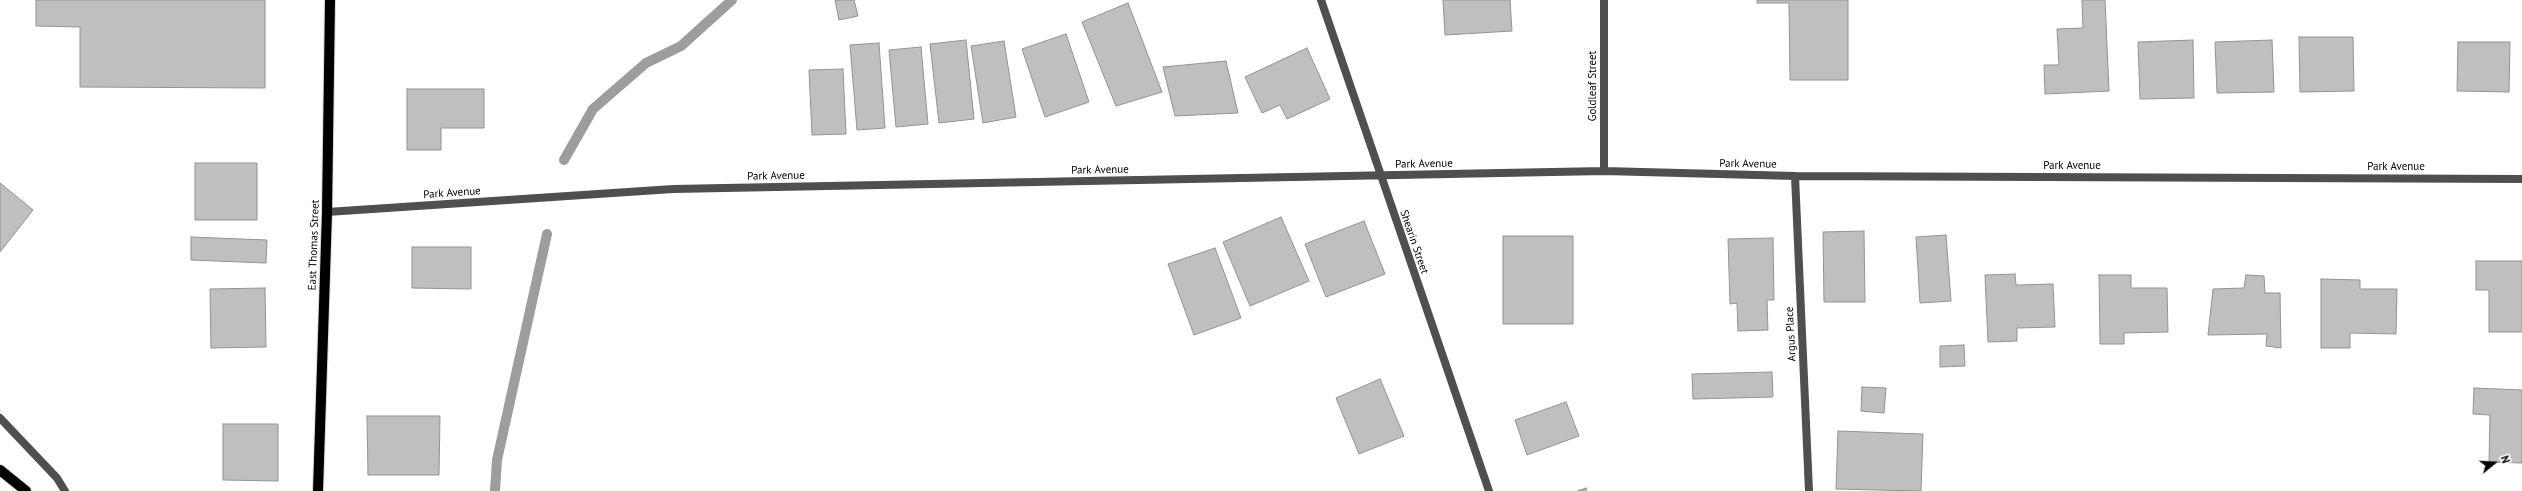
<!DOCTYPE html>
<style>
body{margin:0}
#map{position:relative;width:2522px;height:491px;overflow:hidden;background:#fff;font-family:"PT Sans",sans-serif}
canvas{display:block}
.north{position:absolute;left:2474px;top:443px;width:40px;height:40px;-webkit-text-stroke:3px #fff;paint-order:stroke;rotate:72deg;font-size:11px;font-weight:700;line-height:16px;text-align:center;color:#000}
.north::after{content:'';display:block;margin:auto;width:14px;height:18px;background:#000;clip-path:polygon(50% 0,100% 100%,50% 72%,0 100%)}
</style>
<div id="map">
<canvas width="2522" height="491"></canvas>
<div class="north">N</div>
</div>
<script>
const ctx = document.querySelector('canvas').getContext('2d');
ctx.lineJoin = 'round';
const poly = rows => new Path2D(rows.map(r => 'M' + r).join(''));
function strokePath(path, color, width, dash) { ctx.strokeStyle = color; ctx.lineWidth = width; ctx.lineCap = dash ? 'butt' : 'round'; ctx.setLineDash(dash || []); ctx.stroke(path); }
function paint(path, color) { ctx.fillStyle = color; ctx.fill(path, 'evenodd'); }
function label(font, color, halo, rows, align = 'center') {
  ctx.font = font + ' "PT Sans",sans-serif'; ctx.lineWidth = 3.5; ctx.setLineDash([]); ctx.textBaseline = 'middle'; ctx.strokeStyle = halo; ctx.fillStyle = color; for (const [text, x, y, turn = 0] of rows) {
    ctx.save(); ctx.translate(x, y); ctx.rotate((+turn || 0) * Math.PI / 180); ctx.textAlign = isNaN(turn) ? turn : align; if (halo) ctx.strokeText(text, 0, 0); ctx.fillText(text, 0, 0); ctx.restore();
  }
}
const stream = poly([
 [564,160,593,109,646,63,681,46,732,0],
 [495,491,497,460,547,234]
]);
const building = poly([
 [36,0,265,0,265,88,80,87,80,27,36,26,36,0],
 [835,0,854,0,858,16,839,20,835,0],
 [1443,0,1510,0,1512,31,1445,35,1443,0],
 [1757,0,1848,0,1848,80,1790,80,1789,3,1757,3,1757,0],
 [2082,0,2105,0,2109,91,2045,94,2044,65,2059,65,2057,29,2083,28,2082,0],
 [1128,3,1162,92,1116,106,1082,22,1128,3],
 [1066,34,1089,102,1045,117,1022,49,1066,34],
 [2299,37,2353,37,2354,91,2300,92,2299,37],
 [966,40,974,119,939,123,930,44,966,40],
 [2193,40,2194,98,2140,99,2138,42,2193,40],
 [2272,40,2274,92,2217,93,2215,42,2272,40],
 [1004,41,1016,117,983,123,971,46,1004,41],
 [2458,42,2510,42,2509,92,2457,91,2458,42],
 [879,43,885,128,857,130,850,45,879,43],
 [921,47,928,124,896,127,889,50,921,47],
 [1307,48,1330,99,1287,119,1280,105,1262,113,1245,77,1307,48],
 [1226,61,1238,113,1175,116,1163,67,1226,61],
 [843,69,846,134,812,135,809,70,843,69],
 [407,89,484,89,484,128,441,128,441,150,407,150,407,89],
 [195,163,257,163,257,220,195,220,195,163],
 [0,183,33,210,0,252,0,183],
 [1281,217,1309,281,1250,306,1223,242,1281,217],
 [1364,221,1385,274,1326,297,1305,244,1364,221],
 [1864,231,1865,302,1824,302,1823,232,1864,231],
 [1946,235,1951,301,1920,303,1916,237,1946,235],
 [1503,236,1573,236,1573,324,1503,324,1503,236],
 [191,237,267,240,266,263,191,260,191,237],
 [1773,238,1774,300,1767,300,1768,330,1738,331,1737,303,1730,304,1728,239,1773,238],
 [412,247,471,247,471,289,412,288,412,247],
 [1215,248,1241,318,1194,335,1168,264,1215,248],
 [2476,261,2522,261,2522,332,2489,332,2489,290,2476,290,2476,261],
 [2015,274,2016,285,2053,284,2055,327,2017,328,2017,341,1988,342,1985,275,2015,274],
 [2099,275,2131,275,2131,288,2167,288,2168,332,2124,333,2124,344,2100,344,2099,275],
 [2246,275,2264,276,2265,293,2280,293,2281,348,2266,346,2267,334,2208,335,2213,289,2244,288,2246,275],
 [2321,279,2360,280,2360,289,2397,289,2396,334,2350,333,2350,348,2321,348,2321,279],
 [265,288,266,347,211,348,210,289,265,288],
 [1964,345,1965,366,1940,367,1940,346,1964,345],
 [1772,372,1773,397,1693,399,1692,374,1772,372],
 [1380,379,1404,436,1359,454,1336,398,1380,379],
 [1862,387,1886,388,1884,413,1861,411,1862,387],
 [2474,388,2522,390,2522,463,2489,462,2490,415,2473,414,2474,388],
 [1566,402,1579,436,1527,455,1515,420,1566,402],
 [367,416,440,416,439,475,368,475,367,416],
 [223,424,278,424,278,481,223,480,223,424],
 [1838,431,1923,434,1921,491,1836,489,1838,431],
 [1586,488,1587,491,1577,491,1586,488]
]);
const minor = poly([
 [1321,0,1489,491],
 [1604,171,1604,0],
 [1795,176,1809,491],
 [327,212,673,189,1604,171,1795,176,2522,179],
 [0,418,57,478,65,491]
]);
const primary = poly([
 [0,470,26,491],
 [318,491,327,212,330,0]
]);
const streetNames = [
 ["Goldleaf Street",1593,86,-90],
 ["Park Avenue",1424,164,-1],
 ["Park Avenue",1748,164,1],
 ["Park Avenue",2072,166],
 ["Park Avenue",2396,167],
 ["Park Avenue",1100,170,-1],
 ["Park Avenue",776,176,-1],
 ["Park Avenue",452,193,-4],
 ["Shearin Street",1414,242,71],
 ["East Thomas Street",314,245,-88],
 ["Argus Place",1791,334,-93]
];
strokePath(stream, '#9d9d9d', 10);
paint(building, '#bfbfbf');
strokePath(building, '#939393', 1);
strokePath(primary, '#dbdbdb', 12);
strokePath(minor, '#4f4f4f', 8);
strokePath(primary, '#000', 10);
label('11px', '#000', '#fff', streetNames);
</script>
